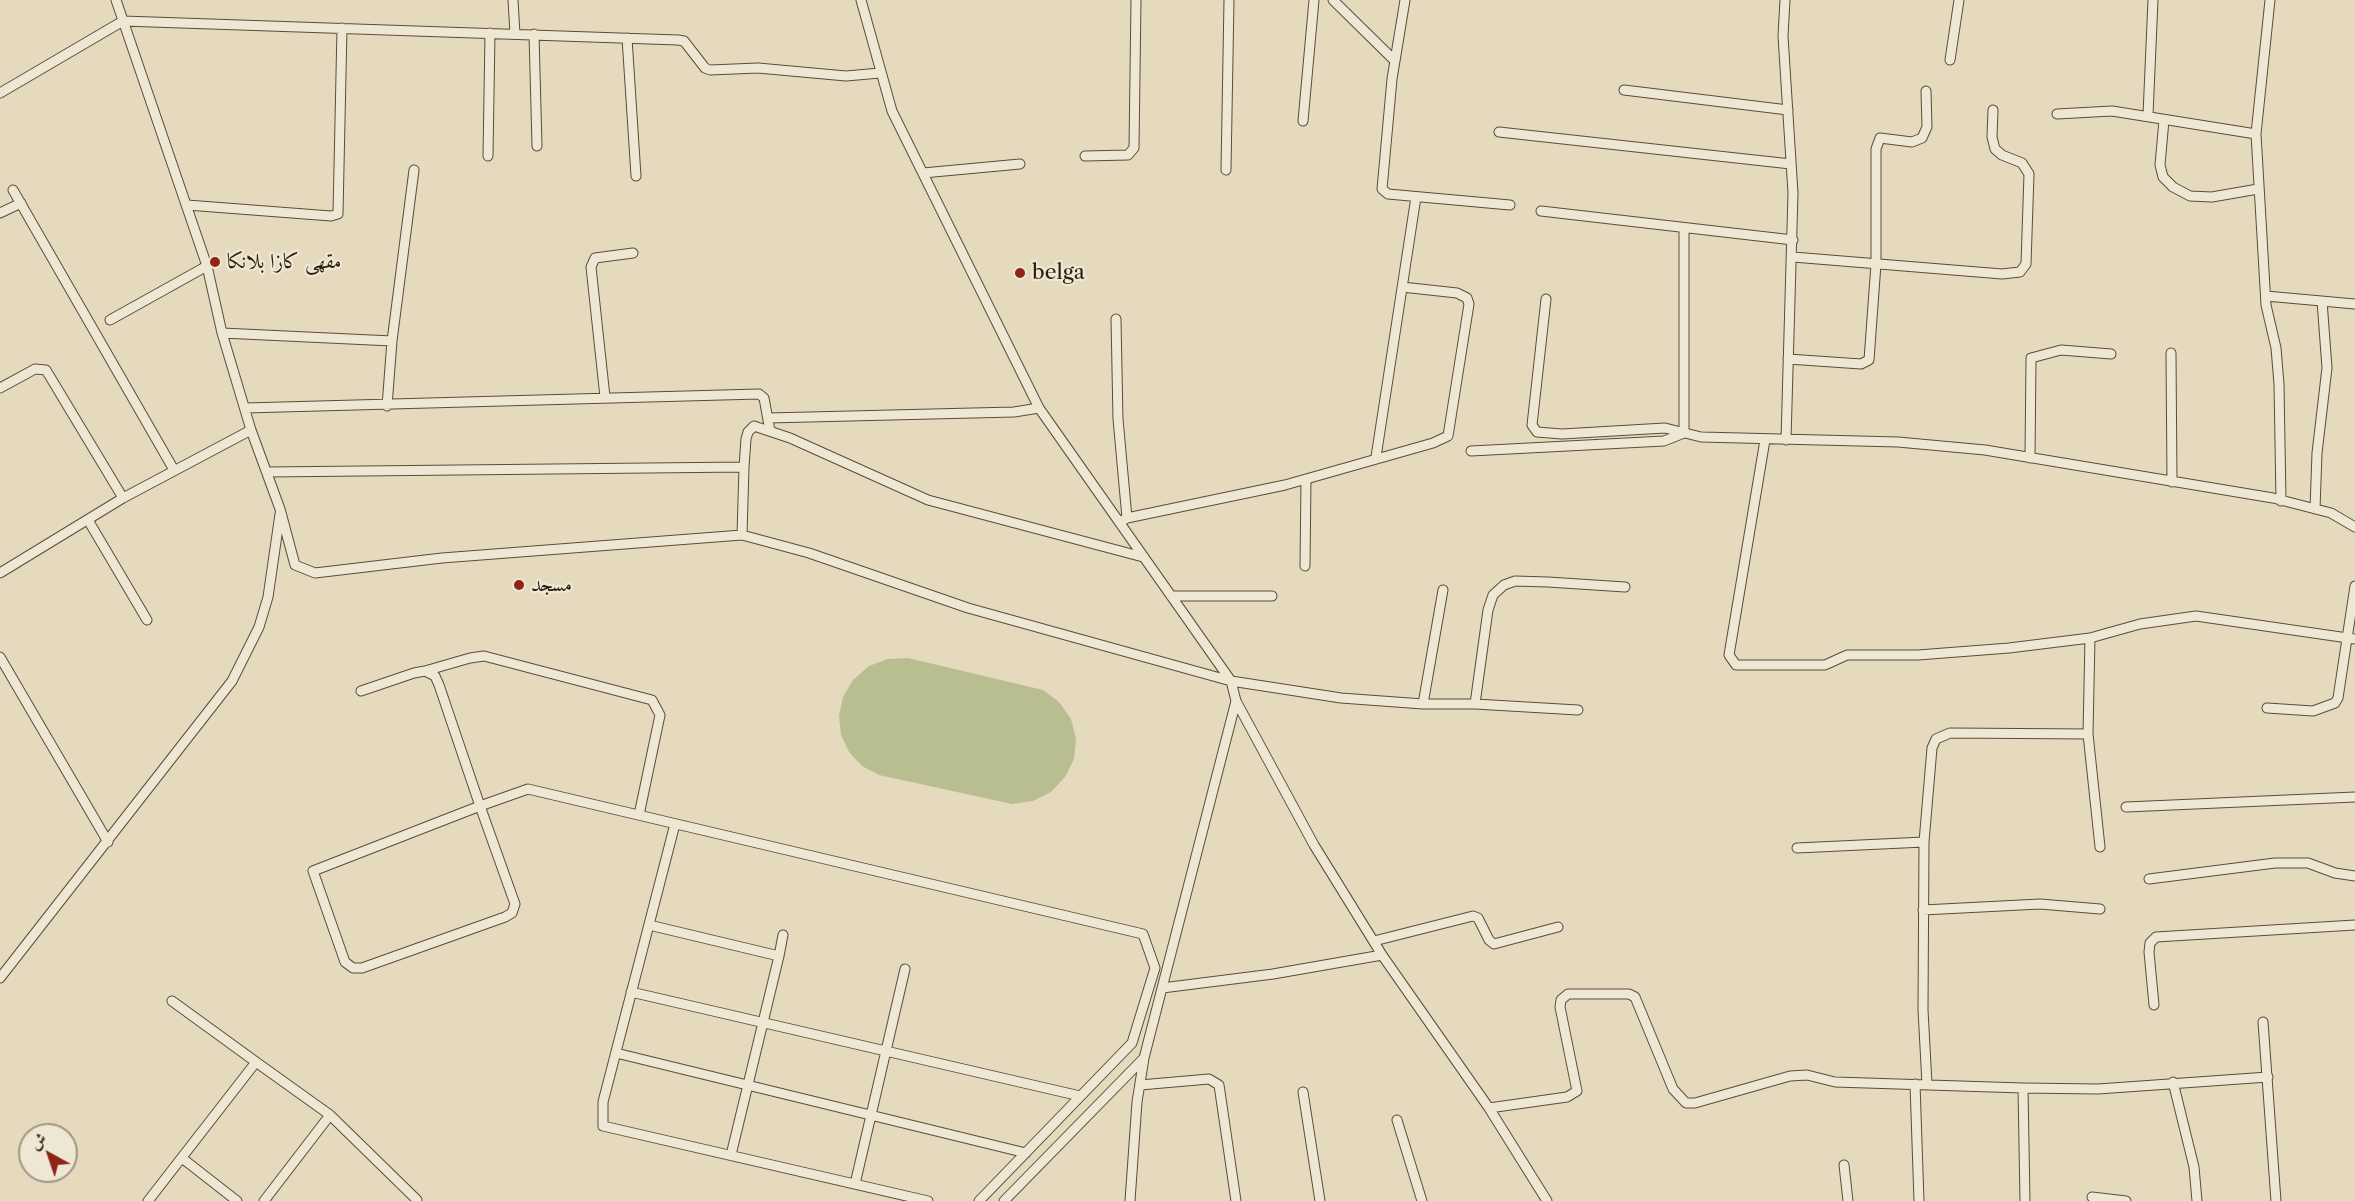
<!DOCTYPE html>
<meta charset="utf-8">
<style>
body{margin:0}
#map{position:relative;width:2355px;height:1201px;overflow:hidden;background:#e5dabd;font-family:"Libre Caslon Text",Amiri,serif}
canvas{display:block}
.north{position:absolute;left:18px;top:1123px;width:60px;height:60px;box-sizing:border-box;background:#eee7d4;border:2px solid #a19685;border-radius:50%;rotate:320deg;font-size:16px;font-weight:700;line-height:24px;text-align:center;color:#2d1d0e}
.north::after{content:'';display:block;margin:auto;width:21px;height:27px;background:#8f2418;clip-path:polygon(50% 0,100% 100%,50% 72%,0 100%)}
</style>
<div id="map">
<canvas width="2355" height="1201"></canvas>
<div class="north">ش</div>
</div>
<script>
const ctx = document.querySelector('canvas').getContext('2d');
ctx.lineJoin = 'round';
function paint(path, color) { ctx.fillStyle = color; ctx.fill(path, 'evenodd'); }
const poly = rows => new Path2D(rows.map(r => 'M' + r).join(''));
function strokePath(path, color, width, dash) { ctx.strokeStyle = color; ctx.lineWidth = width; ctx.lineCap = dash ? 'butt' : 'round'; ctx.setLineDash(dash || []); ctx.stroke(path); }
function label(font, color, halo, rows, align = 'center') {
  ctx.font = font + ' "Libre Caslon Text",Amiri,serif'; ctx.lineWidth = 4.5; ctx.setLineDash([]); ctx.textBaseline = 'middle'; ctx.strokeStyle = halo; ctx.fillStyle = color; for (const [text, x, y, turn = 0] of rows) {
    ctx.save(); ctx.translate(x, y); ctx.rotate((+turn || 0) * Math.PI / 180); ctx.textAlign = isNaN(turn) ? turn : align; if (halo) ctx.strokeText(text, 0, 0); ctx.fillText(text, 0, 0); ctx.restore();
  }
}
const green = poly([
 [908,658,1043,690,1059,702,1071,719,1076,739,1074,759,1065,777,1051,792,1033,801,1012,804,879,775,862,766,849,752,841,735,839,716,843,697,853,680,869,666,888,659]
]);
const minor = poly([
 [116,0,207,266,222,333,251,430,280,509,295,565,315,573,442,558,742,535,809,553,968,608,1231,681,1341,698,1423,704,1475,704,1578,710],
 [513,0,515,34],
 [861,0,892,111,1039,408,1231,681,1236,701,1144,1058,1004,1201],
 [1333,0,1395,61],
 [1405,0,1392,79,1382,189,1388,194,1510,205],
 [1785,0,1783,36,1793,193,1786,440],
 [2270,0,2256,134,2266,305,2276,348,2279,384,2281,501],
 [534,34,537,146],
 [627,38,636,176],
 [1950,60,1959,0],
 [1624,90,1788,110],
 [0,93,123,21,678,40,684,41,705,68,710,70,758,68,846,76,880,73],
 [2057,114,2112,111,2256,134],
 [2148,115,2153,0],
 [2164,120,2160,165,2163,177,2173,187,2190,196,2212,197,2258,189],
 [1303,121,1314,0],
 [1499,132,1791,164],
 [488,156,490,33],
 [1085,156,1128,155,1134,148,1136,0],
 [1226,170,1229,0],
 [923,173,1020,164],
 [13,190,174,470],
 [187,205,331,216,338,214,342,28],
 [1541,211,1793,240],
 [0,213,21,203],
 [1793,257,2002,274,2020,272,2026,264,2029,174,2022,163,2002,155,1995,149,1992,137,1993,110],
 [2266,296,2355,304],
 [1546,299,1532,425,1537,432,1562,434,1665,428,1701,437,1898,442,1985,450,2273,498,2331,513,2355,527],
 [1116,319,1118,419,1127,518],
 [110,320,207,266],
 [222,333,392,341],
 [2171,353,2172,482],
 [1788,359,1861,364,1869,360,1876,264,1876,149,1880,138,1912,142,1922,138,1927,127,1926,91],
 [0,388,35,369,46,370,123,498],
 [605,397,591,267,595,258,633,253],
 [387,406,392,341,414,170],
 [245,408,759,394,764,398,770,431],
 [768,418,1014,412,1039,408],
 [1765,440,1729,655,1736,665,1825,665,1847,655,1918,655,2009,648,2090,638],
 [1471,451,1664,441,1684,433,1684,228],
 [1376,457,1416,197],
 [2030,458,2031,358,2061,350,2111,354],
 [744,467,746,439,748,432,754,426,790,438,928,500,1143,557],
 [267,472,744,467,742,535],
 [2315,509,2317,453,2327,368,2322,301],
 [88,520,147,620],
 [1120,522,1127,518,1285,485,1433,443,1448,436,1469,304,1467,298,1457,293,1402,287],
 [1305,566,1306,479],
 [0,573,123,498,251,430],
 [1171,596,1272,596],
 [0,657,108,842],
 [425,671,470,658,484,656,652,700,660,715,639,815],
 [361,691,414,673,425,671,435,676,439,685,480,806,515,904,512,913,505,917,362,968,353,968,345,962,313,871,480,806,528,789,1143,934,1155,968,1132,1043,979,1201],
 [1236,701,1314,845,1382,955,1489,1108,1547,1201],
 [1423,704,1443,590],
 [1475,704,1488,610,1493,595,1504,585,1515,581,1548,582,1625,587],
 [2267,708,2313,711,2335,703,2338,698,2355,586],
 [2126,807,2355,797],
 [675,824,603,1102,603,1126,928,1201],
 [2100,847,2088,734,2090,638,2140,624,2196,616,2355,639],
 [1797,848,1924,842],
 [2149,879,2275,863,2308,863,2335,873,2355,876],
 [1923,910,2040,904,2100,909],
 [649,925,779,956,731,1155],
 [1374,941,1473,916,1478,918,1489,940,1494,944,1558,927],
 [779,956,783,935],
 [0,978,232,681,259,627,268,597,280,514],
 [1162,988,1273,974,1382,955],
 [631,992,1080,1096],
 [172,1001,256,1062],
 [2154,1005,2149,952,2150,943,2156,937,2355,925],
 [2263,1022,2276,1201],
 [616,1053,1026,1153],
 [2173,1082,2194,1167,2197,1201],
 [1915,1084,1919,1201],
 [1927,1084,1923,1010,1924,842,1932,748,1936,739,1950,733,2088,734],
 [1140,1085,1209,1079,1219,1085,1236,1201],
 [2023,1088,2025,1201],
 [1303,1092,1320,1201],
 [1489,1108,1567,1097,1577,1091,1560,1007,1561,1000,1568,994,1629,994,1635,997,1673,1089,1686,1103,1695,1103,1790,1076,1807,1075,1835,1082,2023,1088,2098,1089,2268,1077],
 [1397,1120,1422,1201],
 [182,1158,237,1201],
 [1844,1165,1848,1201],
 [855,1184,905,969],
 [2092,1197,2126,1201],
 [148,1201,256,1062,330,1115,417,1200],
 [264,1201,330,1115],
 [1130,1201,1137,1102,1144,1058]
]);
const markers = [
 [215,262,6,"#8f2418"],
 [1020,273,6,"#8f2418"],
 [519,585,6,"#8f2418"]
];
const poiNames = [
 ["مقهى كازا بلانكا",227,262],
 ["belga",1032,273],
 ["مسجد",531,585]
];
paint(green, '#b8be8f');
strokePath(minor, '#5b4c3a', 11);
strokePath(minor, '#eee7d4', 9);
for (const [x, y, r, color] of markers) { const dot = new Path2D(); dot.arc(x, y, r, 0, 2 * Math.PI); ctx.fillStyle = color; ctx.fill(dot); strokePath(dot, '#eee7d4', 2); }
label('21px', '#2d1d0e', '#eee7d4', poiNames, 'left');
</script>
